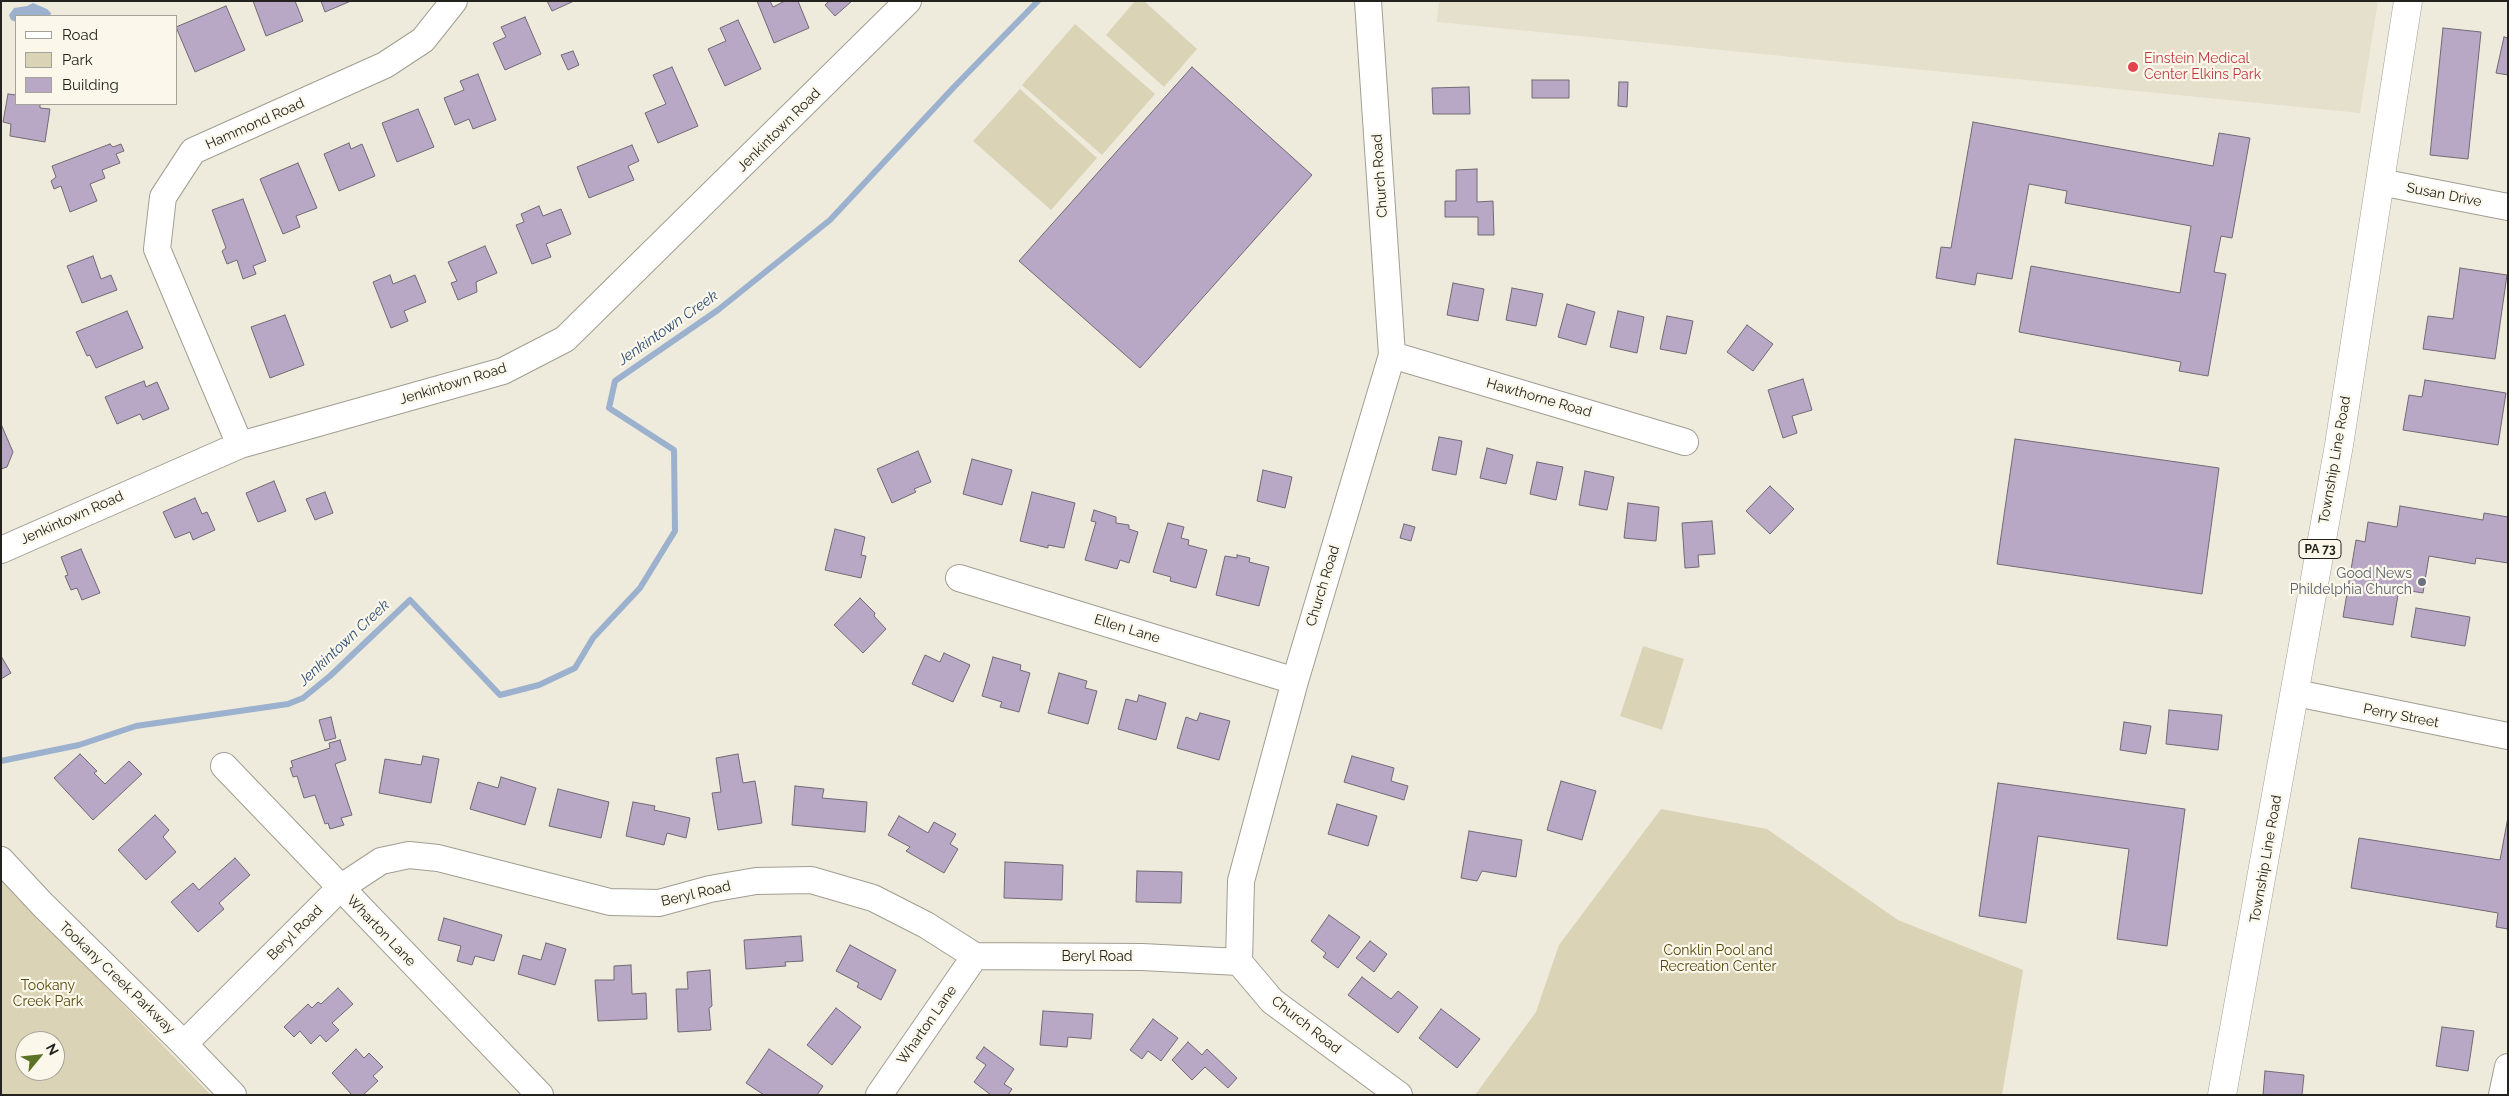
<!DOCTYPE html>
<style>
body{margin:0}
#map{position:relative;width:2509px;height:1096px;overflow:hidden;background:#eeebdd;font-family:Raleway,sans-serif}
canvas{display:block}
.frame{position:absolute;inset:0;border:2px solid #24221e;pointer-events:none}
.legend{position:absolute;left:15px;top:15px;width:162px;height:90px;box-sizing:border-box;background:#fbf8eb;border:1px solid #a5a299;margin:0;padding:6px 9px;list-style:none;font-size:15px;color:#24221e}
.legend li{display:flex;align-items:center;gap:10px;height:25px}
.legend b{width:25px;border:1px solid #a5a299}
.north{position:absolute;left:15px;top:1031px;width:50px;height:50px;box-sizing:border-box;background:#fbf8eb;border:1px solid #a5a299;border-radius:50%;rotate:62deg;font-size:14px;font-weight:700;line-height:20px;text-align:center;color:#24221e}
.north::after{content:'';display:block;margin:auto;width:18px;height:22px;background:#5a7325;clip-path:polygon(50% 0,100% 100%,50% 72%,0 100%)}
</style>
<div id="map">
<canvas width="2509" height="1096"></canvas>
<div class="frame"></div>
<ul class="legend">
<li><b style="height:6px;background:#fff"></b>Road</li>
<li><b style="height:14px;background:#dad3b6"></b>Park</li>
<li><b style="height:14px;background:#b8a7c5"></b>Building</li>
</ul>
<div class="north">N</div>
</div>
<script>
const ctx = document.querySelector('canvas').getContext('2d');
ctx.lineJoin = 'round';
function paint(path, color) { ctx.fillStyle = color; ctx.fill(path, 'evenodd'); }
const poly = rows => new Path2D(rows.map(r => 'M' + r).join(''));
function strokePath(path, color, width, dash) { ctx.strokeStyle = color; ctx.lineWidth = width; ctx.lineCap = dash ? 'butt' : 'round'; ctx.setLineDash(dash || []); ctx.stroke(path); }
function label(font, color, halo, rows, align = 'center') {
  ctx.font = font + ' Raleway,sans-serif'; ctx.lineWidth = 4.5; ctx.setLineDash([]); ctx.textBaseline = 'middle'; ctx.strokeStyle = halo; ctx.fillStyle = color; for (const [text, x, y, turn = 0] of rows) {
    ctx.save(); ctx.translate(x, y); ctx.rotate((+turn || 0) * Math.PI / 180); ctx.textAlign = isNaN(turn) ? turn : align; if (halo) ctx.strokeText(text, 0, 0); ctx.fillText(text, 0, 0); ctx.restore();
  }
}
const built = poly([
 [1439,1,2378,1,2360,113,1437,22]
]);
const green = poly([
 [1135,1,1144,1,1197,49,1164,87,1106,35],
 [1075,24,1155,94,1102,155,1022,85],
 [1020,89,1097,158,1051,210,973,141],
 [1643,646,1684,659,1662,730,1620,716],
 [1661,809,1767,829,1898,920,2023,970,2002,1095,1475,1095,1536,1012,1559,945],
 [1,878,112,993,211,1095,1,1095],
 [25,1041,55,1041,55,1071,25,1071]
]);
const water = poly([
 [33,3,47,9,51,13,50,16,16,16,16,22,11,20,9,15,14,8,27,6]
]);
const stream = poly([
 [1,761,79,745,136,726,288,704,303,698,330,676,410,600,500,695,539,685,575,668,593,638,640,588,675,531,674,450,609,408,615,381,718,310,830,220,954,87,1038,1]
]);
const building = poly([
 [253,1,295,1,303,21,266,36,253,1],
 [321,1,351,1,325,12,321,1],
 [547,1,574,1,552,11,547,1],
 [757,1,770,1,773,7,785,1,798,1,809,28,774,43,757,1],
 [829,1,852,1,835,16,825,5,829,1],
 [226,6,245,50,195,72,176,27,226,6],
 [525,17,541,54,505,70,493,43,506,37,501,27,525,17],
 [738,20,761,69,725,86,708,49,726,41,720,28,738,20],
 [2443,28,2481,32,2468,159,2430,155,2443,28],
 [2504,37,2508,38,2508,75,2496,73,2504,37],
 [573,51,579,65,568,70,561,55,573,51],
 [672,67,698,126,658,143,645,113,666,104,653,75,672,67],
 [1192,67,1312,175,1140,368,1019,261,1192,67],
 [478,74,496,120,473,129,469,119,455,125,444,98,464,90,460,81,478,74],
 [1532,80,1569,80,1569,98,1532,98,1532,80],
 [1619,82,1628,82,1627,107,1618,106,1619,82],
 [1469,87,1470,114,1433,114,1432,88,1469,87],
 [8,94,16,95,16,104,40,104,40,108,50,109,45,142,10,136,11,124,3,122,8,94],
 [418,109,434,147,397,162,382,123,418,109],
 [1973,122,2213,166,2219,133,2250,138,2232,238,2221,236,2214,272,2226,274,2208,376,2179,371,2181,362,2019,332,2031,266,2180,293,2191,226,2065,203,2067,191,2029,184,2012,279,1977,273,1975,285,1936,278,1941,247,1951,248,1973,122],
 [349,143,351,149,362,144,375,176,339,191,324,154,349,143],
 [110,144,113,147,121,144,124,151,116,154,120,163,102,170,105,178,90,184,97,201,70,212,61,186,54,189,51,181,56,177,52,166,110,144],
 [632,145,639,161,628,166,634,180,589,198,577,167,632,145],
 [298,163,317,208,296,216,300,227,283,234,260,179,298,163],
 [1477,169,1477,202,1493,201,1494,235,1478,235,1478,217,1445,217,1445,201,1456,201,1456,170,1477,169],
 [243,199,266,261,253,266,256,274,243,279,237,260,227,264,222,251,226,248,212,210,243,199],
 [539,206,543,216,561,209,571,234,546,244,551,257,532,264,516,225,524,222,521,214,539,206],
 [485,246,497,273,476,282,477,292,458,300,451,283,457,281,448,262,485,246],
 [93,256,101,279,111,275,117,290,82,303,67,266,93,256],
 [2460,268,2507,275,2495,359,2423,349,2428,316,2453,319,2460,268],
 [390,275,393,284,415,275,426,302,404,311,408,321,391,328,373,282,390,275],
 [1453,283,1484,289,1478,321,1447,315,1453,283],
 [1512,288,1543,294,1536,326,1506,320,1512,288],
 [1567,304,1595,312,1586,345,1558,337,1567,304],
 [127,311,143,348,96,368,90,355,87,356,76,332,127,311],
 [1618,311,1644,317,1637,353,1610,347,1618,311],
 [285,315,304,365,270,378,251,327,285,315],
 [1667,316,1693,321,1686,354,1660,349,1667,316],
 [1747,325,1773,344,1753,371,1727,352,1747,325],
 [1803,379,1812,410,1792,416,1797,433,1783,438,1768,390,1803,379],
 [2425,380,2506,393,2498,445,2403,430,2409,395,2422,397,2425,380],
 [144,381,146,387,157,382,169,409,143,420,140,414,117,424,105,397,144,381],
 [1,424,13,452,7,467,1,469,1,424],
 [1439,437,1462,441,1456,475,1432,470,1439,437],
 [2015,439,2219,468,2202,594,1997,564,2015,439],
 [1487,448,1513,455,1506,484,1480,478,1487,448],
 [918,451,931,482,914,489,916,492,892,503,877,469,918,451],
 [972,459,1012,470,1002,505,963,494,972,459],
 [1537,462,1563,467,1556,500,1530,494,1537,462],
 [1263,470,1292,477,1285,508,1257,501,1263,470],
 [1585,471,1614,477,1607,510,1579,505,1585,471],
 [274,481,286,511,258,522,246,493,274,481],
 [1770,486,1794,509,1770,534,1746,511,1770,486],
 [325,492,333,513,315,520,306,499,325,492],
 [1032,492,1075,503,1064,548,1048,545,1048,548,1020,541,1032,492],
 [195,498,202,514,207,512,215,530,193,540,190,532,175,538,163,512,195,498],
 [1628,503,1659,507,1656,541,1624,538,1628,503],
 [2400,506,2483,520,2484,513,2508,517,2508,563,2476,558,2475,564,2429,556,2423,593,2399,589,2393,625,2343,617,2356,540,2365,542,2368,522,2397,527,2400,506],
 [1094,510,1116,517,1116,523,1129,525,1129,529,1138,532,1129,563,1120,560,1117,569,1085,560,1096,522,1091,521,1094,510],
 [1712,521,1715,554,1698,555,1699,567,1685,568,1682,523,1712,521],
 [1168,523,1184,527,1181,538,1189,540,1188,545,1207,550,1196,588,1170,581,1171,577,1153,572,1168,523],
 [1404,524,1415,527,1411,541,1400,538,1404,524],
 [835,529,865,537,861,555,866,556,861,578,825,570,835,529],
 [81,549,100,593,82,600,77,588,71,590,65,576,68,575,61,557,81,549],
 [1237,555,1250,558,1249,562,1269,567,1259,606,1216,595,1225,556,1237,558,1237,555],
 [860,598,875,613,874,616,886,629,863,653,834,625,860,598],
 [2416,608,2470,617,2465,646,2411,637,2416,608],
 [944,653,970,665,953,702,912,684,925,655,940,662,944,653],
 [1,656,11,673,1,679,1,656],
 [993,657,1021,665,1020,670,1030,673,1019,712,1000,707,1002,702,982,696,993,657],
 [1059,673,1087,681,1085,688,1097,691,1088,724,1048,713,1059,673],
 [1139,695,1166,703,1156,740,1118,729,1126,699,1137,702,1139,695],
 [2169,710,2222,715,2218,750,2166,744,2169,710],
 [1200,713,1230,721,1219,760,1177,748,1186,717,1197,721,1200,713],
 [331,717,336,738,325,741,319,720,331,717],
 [2124,722,2151,726,2146,754,2120,750,2124,722],
 [340,740,346,760,335,764,352,815,341,818,344,825,330,829,328,823,325,824,315,795,304,798,297,776,293,777,290,768,293,767,291,761,330,748,329,743,340,740],
 [80,754,97,771,94,773,105,784,129,761,142,774,93,820,54,778,80,754],
 [738,754,743,783,755,781,762,823,718,830,712,793,721,792,716,758,738,754],
 [423,756,439,759,431,803,379,793,385,759,421,765,423,756],
 [1352,756,1394,768,1391,781,1408,786,1404,800,1344,782,1352,756],
 [501,777,536,788,525,825,470,809,478,782,498,788,501,777],
 [1561,781,1596,791,1582,840,1547,830,1561,781],
 [1998,783,2185,809,2167,946,2117,939,2129,849,2038,836,2026,923,1979,916,1998,783],
 [795,786,824,789,822,798,867,802,865,832,792,825,795,786],
 [558,789,609,802,601,838,549,826,558,789],
 [633,802,655,806,654,810,690,818,686,838,667,833,664,845,626,836,633,802],
 [1337,804,1377,816,1368,846,1328,834,1337,804],
 [155,815,169,830,163,837,176,852,146,880,118,850,155,815],
 [899,816,928,833,934,822,956,834,950,844,958,849,944,873,906,851,910,847,888,835,899,816],
 [2508,817,2508,929,2496,927,2498,913,2351,888,2359,838,2500,860,2508,817],
 [1469,831,1522,840,1516,877,1482,871,1477,881,1461,878,1469,831],
 [235,858,250,875,219,903,224,909,198,932,171,902,193,883,199,890,235,858],
 [1005,862,1063,865,1062,900,1004,898,1005,862],
 [1137,871,1182,872,1181,903,1136,902,1137,871],
 [1329,915,1360,937,1338,968,1323,957,1326,953,1311,941,1329,915],
 [444,918,502,935,494,961,475,956,472,965,457,961,461,946,438,940,444,918],
 [801,936,803,961,785,962,786,966,746,969,744,940,801,936],
 [1370,941,1387,954,1374,972,1356,958,1370,941],
 [546,943,566,949,555,985,518,974,523,955,541,960,546,943],
 [850,945,896,970,881,1000,857,987,859,983,836,971,850,945],
 [631,965,632,994,646,993,647,1019,598,1021,595,980,614,980,614,966,631,965],
 [710,970,712,1006,709,1008,711,1030,678,1032,676,989,688,989,687,972,710,970],
 [1362,977,1391,999,1398,991,1418,1007,1398,1033,1348,995,1362,977],
 [338,988,353,1004,332,1023,339,1030,326,1042,320,1035,311,1044,300,1031,294,1037,284,1027,308,1004,312,1008,318,1002,321,1004,338,988],
 [836,1008,861,1027,832,1065,807,1045,836,1008],
 [1441,1009,1480,1039,1457,1068,1419,1038,1441,1009],
 [1043,1011,1093,1014,1091,1039,1068,1037,1067,1047,1040,1045,1043,1011],
 [1153,1019,1178,1038,1161,1061,1148,1051,1142,1059,1130,1050,1153,1019],
 [2442,1027,2474,1031,2468,1071,2436,1066,2442,1027],
 [1188,1042,1202,1055,1207,1049,1237,1078,1228,1088,1205,1067,1192,1080,1172,1060,1188,1042],
 [984,1047,1014,1069,1004,1084,1012,1089,1008,1095,991,1095,974,1082,986,1065,976,1058,984,1047],
 [356,1049,364,1058,369,1053,383,1067,373,1076,378,1081,363,1095,352,1095,332,1073,356,1049],
 [769,1049,823,1086,817,1095,764,1095,746,1083,769,1049],
 [2265,1071,2304,1075,2302,1095,2263,1095,2265,1071]
]);
const minor = poly([
 [1368,1,1392,355,1295,681,1241,881,1239,962,1272,1001,1399,1095],
 [2380,182,2508,207],
 [1392,355,1685,442],
 [240,445,157,249,163,197,193,151,385,65,423,40,454,1],
 [1,550,240,445,503,371,565,339,908,1],
 [959,578,1295,681],
 [2296,693,2508,736],
 [224,766,540,1095],
 [1,860,42,904,184,1044,233,1095],
 [184,1044,340,888,381,861,409,855,438,858,610,902,659,903,710,889,756,881,811,880,873,898,926,925,975,956,1142,957,1239,962],
 [879,1095,975,956],
 [2502,1095,2508,1067]
]);
const major = poly([
 [2222,1095,2339,445,2408,1]
]);
const markers = [
 [2133,67,6,"#e0444e"],
 [2422,582,5,"#6b7280"]
];
const shields = [
 [2320,549,42]
];
const shieldNames = [
 ["PA 73",2320,549]
];
const healthNames = [
 ["Einstein Medical",2144,59],
 ["Center Elkins Park",2144,75]
];
const streetNames = [
 ["Hammond Road",255,124,-24],
 ["Jenkintown Road",779,130,-45],
 ["Church Road",1380,176,-94],
 ["Susan Drive",2444,195,11],
 ["Jenkintown Road",453,384,-17],
 ["Hawthorne Road",1539,398,16],
 ["Township Line Road",2335,460,-80],
 ["Jenkintown Road",72,518,-24],
 ["Church Road",1323,586,-73],
 ["Ellen Lane",1127,629,17],
 ["Perry Street",2401,716,11],
 ["Township Line Road",2266,859,-80],
 ["Beryl Road",696,894,-13],
 ["Wharton Lane",381,931,46],
 ["Beryl Road",295,933,-45],
 ["Beryl Road",1097,957],
 ["Tookany Creek Parkway",117,978,44],
 ["Wharton Lane",927,1025,-55],
 ["Church Road",1306,1025,38]
];
const worshipNames = [
 ["Good News",2412,574],
 ["Phildelphia Church",2412,590]
];
const parkNames = [
 ["Conklin Pool and",1718,951],
 ["Recreation Center",1718,967],
 ["Tookany",48,986],
 ["Creek Park",48,1002]
];
const waterNames = [
 ["Jenkintown Creek",668,328,-35],
 ["Jenkintown Creek",344,643,-43]
];
paint(built, '#e5e0cc');
paint(green, '#dad3b6');
paint(water, '#9cb1cd');
strokePath(stream, '#9cb1cd', 6);
paint(building, '#b8a7c5');
strokePath(building, '#706a74', 1);
strokePath(minor, '#a19e91', 28);
strokePath(major, '#a19e91', 29);
strokePath(minor, '#fff', 26);
strokePath(major, '#fff', 28);
for (const [x, y, r, color] of markers) { const dot = new Path2D(); dot.arc(x, y, r, 0, 2 * Math.PI); ctx.fillStyle = color; ctx.fill(dot); strokePath(dot, '#fbf8eb', 2); }
for (const [x, y, w] of shields) { const box = new Path2D(); box.roundRect(x - w / 2, y - 9.5, w, 19, 4); ctx.fillStyle = '#fbf8eb'; ctx.fill(box); strokePath(box, '#24221e', 1); }
label('bold 12px', '#24221e', null, shieldNames);
label('14px', '#be3a42', '#fbf8eb', healthNames, 'left');
label('14px', '#24221e', '#fbf8eb', streetNames);
label('14px', '#5b616d', '#fbf8eb', worshipNames, 'right');
label('14px', '#56490e', '#fbf8eb', parkNames);
label('italic 15px', '#2f4f76', '#fbf8eb', waterNames);
</script>
